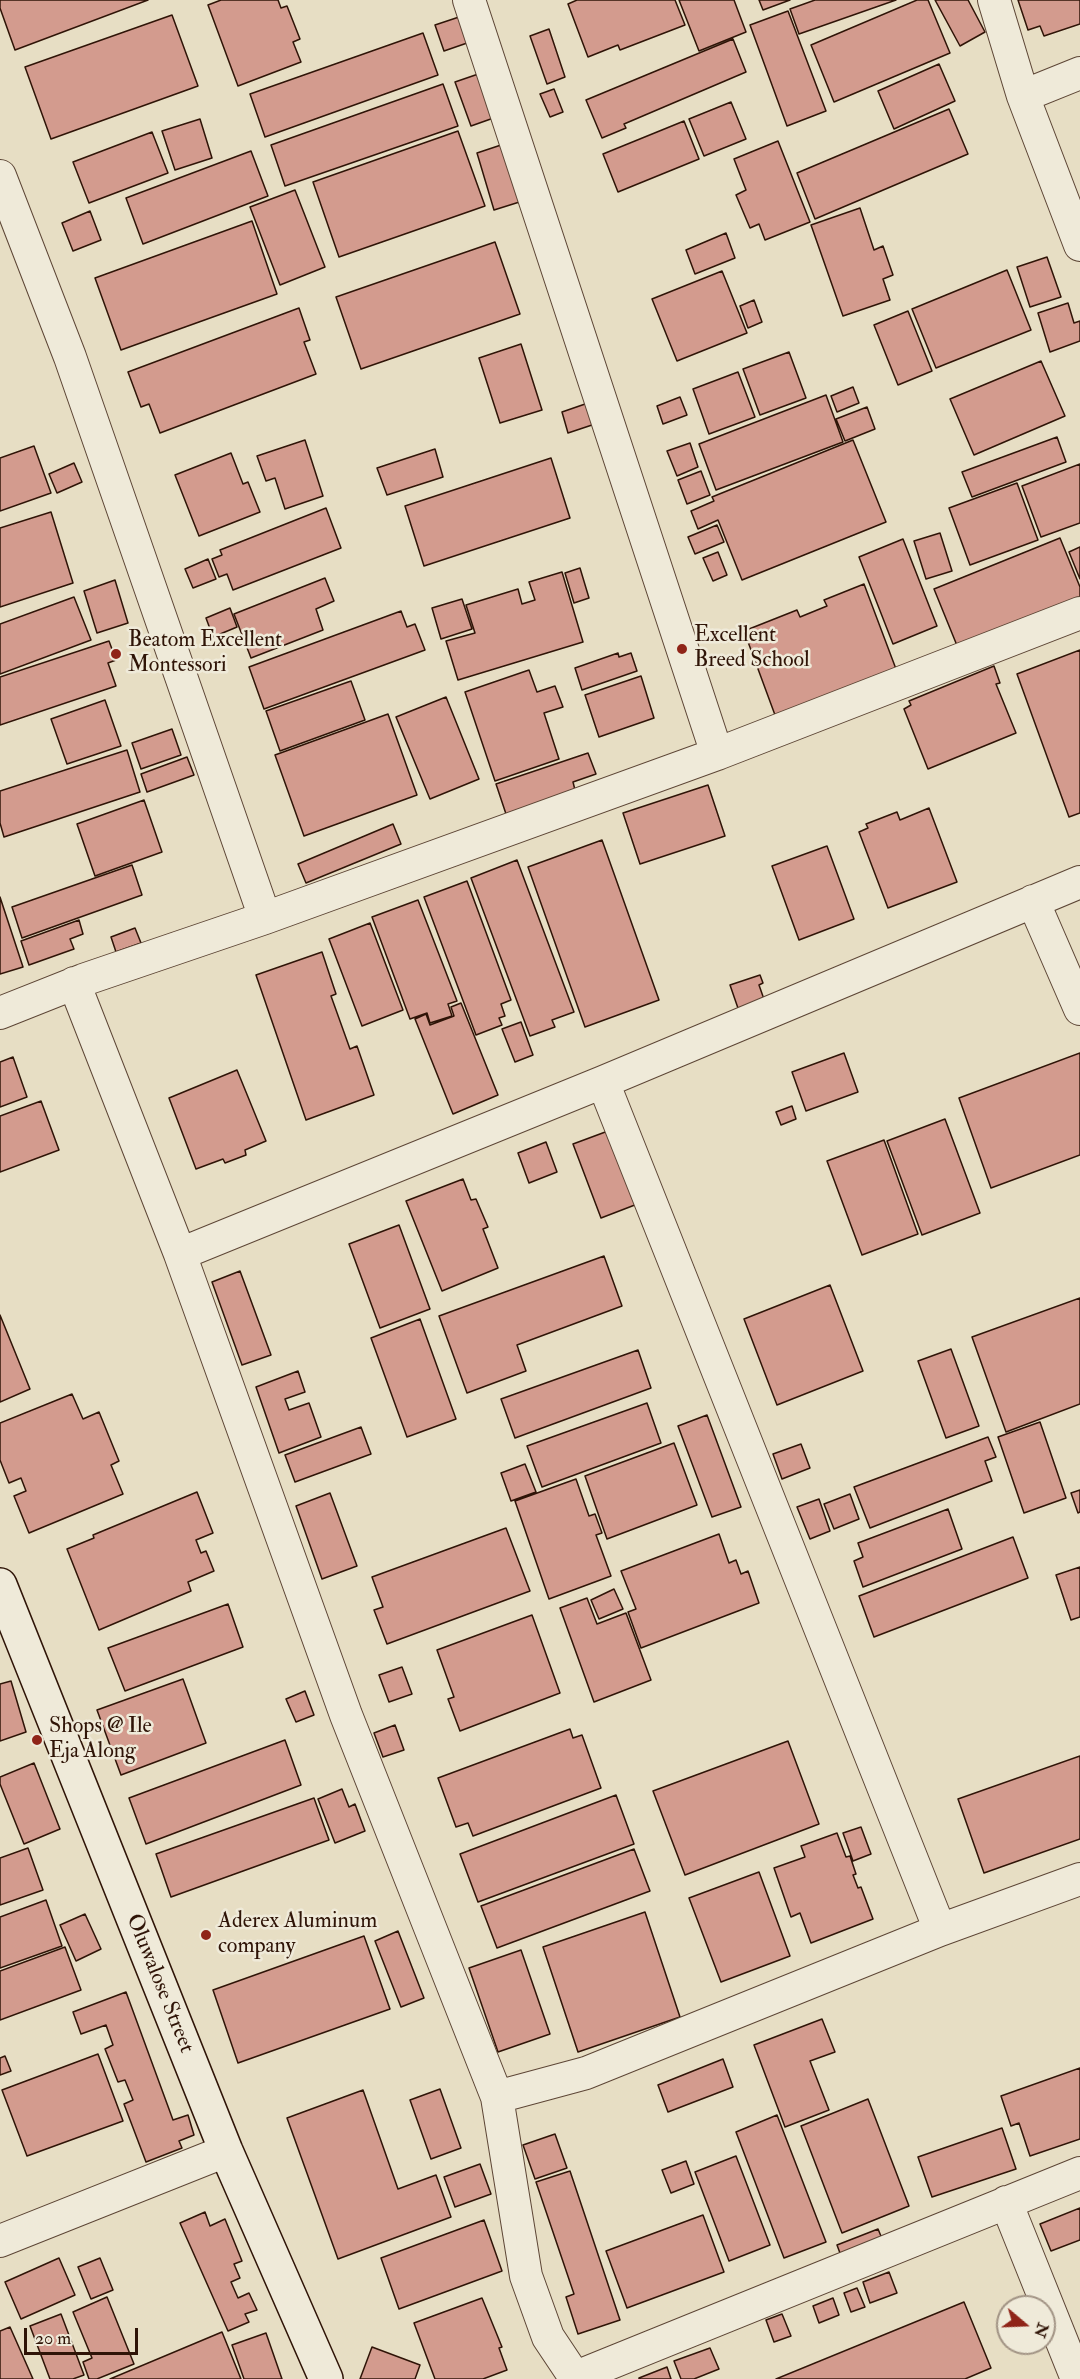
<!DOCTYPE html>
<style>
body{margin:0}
#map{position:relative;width:1080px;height:2379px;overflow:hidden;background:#e7dec4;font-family:"IM FELL Double Pica",serif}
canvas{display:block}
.north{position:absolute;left:996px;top:2295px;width:60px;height:60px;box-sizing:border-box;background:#efead9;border:2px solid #a29485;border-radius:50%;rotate:109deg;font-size:16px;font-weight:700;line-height:24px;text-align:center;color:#2f1407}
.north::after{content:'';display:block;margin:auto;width:21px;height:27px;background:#8f2418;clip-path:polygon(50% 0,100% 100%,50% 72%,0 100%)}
.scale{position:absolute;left:24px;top:2328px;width:114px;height:27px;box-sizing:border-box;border:3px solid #2f1407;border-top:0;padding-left:8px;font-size:18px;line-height:21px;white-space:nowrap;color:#2f1407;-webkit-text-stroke:4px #efead9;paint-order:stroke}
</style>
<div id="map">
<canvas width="1080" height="2379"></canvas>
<div class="north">N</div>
<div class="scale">20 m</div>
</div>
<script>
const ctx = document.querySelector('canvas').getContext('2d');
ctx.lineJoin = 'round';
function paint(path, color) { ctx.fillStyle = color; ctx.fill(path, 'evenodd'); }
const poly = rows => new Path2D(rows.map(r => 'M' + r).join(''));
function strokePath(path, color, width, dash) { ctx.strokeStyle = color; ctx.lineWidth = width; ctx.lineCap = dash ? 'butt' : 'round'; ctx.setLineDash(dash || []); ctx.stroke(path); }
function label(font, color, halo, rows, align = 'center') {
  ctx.font = font + ' "IM FELL Double Pica",serif'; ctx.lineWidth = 5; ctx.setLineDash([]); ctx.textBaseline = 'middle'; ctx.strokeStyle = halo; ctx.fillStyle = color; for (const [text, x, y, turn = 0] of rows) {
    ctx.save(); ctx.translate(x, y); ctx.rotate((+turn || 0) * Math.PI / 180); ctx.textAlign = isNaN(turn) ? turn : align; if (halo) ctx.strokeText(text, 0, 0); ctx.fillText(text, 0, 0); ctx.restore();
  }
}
const building = poly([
 [0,0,148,0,15,50,0,8,0,0],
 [221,0,278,0,281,8,287,6,300,39,293,42,301,62,238,86,208,5,221,0],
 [577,0,675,0,685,25,620,50,618,45,588,57,568,4,577,0],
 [679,0,734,0,746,32,699,51,679,0],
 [759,0,790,0,763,10,759,0],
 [815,0,896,0,799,34,790,9,815,0],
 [917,0,928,0,950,53,834,102,811,45,917,0],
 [935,0,968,0,985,32,960,46,935,0],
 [1018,0,1080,0,1080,24,1044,36,1040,26,1028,30,1018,0],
 [788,11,826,111,787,126,750,25,788,11],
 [172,15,198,86,51,139,25,67,172,15],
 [462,16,470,42,444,51,435,25,462,16],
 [549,29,565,77,547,84,530,36,549,29],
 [423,33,438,75,265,137,250,94,423,33],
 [733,39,746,72,624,124,626,128,602,138,586,100,733,39],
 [939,64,955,101,894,129,878,91,939,64],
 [487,71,502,115,471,126,455,82,487,71],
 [443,84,458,126,285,186,271,145,443,84],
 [554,89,563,112,550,117,540,94,554,89],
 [731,102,746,139,704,156,689,119,731,102],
 [949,109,968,154,815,219,797,173,949,109],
 [200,119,212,158,175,170,162,131,200,119],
 [684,121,699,159,618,192,603,154,684,121],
 [458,131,485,206,339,257,313,182,458,131],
 [152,132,168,173,89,203,73,162,152,132],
 [778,141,810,222,765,240,759,224,750,228,736,195,746,190,734,159,778,141],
 [510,142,529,199,494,210,477,153,510,142],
 [251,151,268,196,143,244,126,198,251,151],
 [295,190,325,267,280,285,250,207,295,190],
 [860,208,874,250,883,246,893,275,883,279,890,300,843,316,811,225,860,208],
 [90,211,101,240,73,251,62,223,90,211],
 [252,221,277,294,121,350,95,278,252,221],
 [726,233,735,258,695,274,686,250,726,233],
 [495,242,520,314,361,369,336,297,495,242],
 [1047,257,1061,297,1030,307,1017,267,1047,257],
 [1007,270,1031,330,936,368,912,309,1007,270],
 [722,271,747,333,677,361,652,299,722,271],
 [754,300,762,322,748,328,740,306,754,300],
 [1068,303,1074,323,1080,321,1080,341,1050,352,1038,313,1068,303],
 [299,308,310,340,304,342,316,374,160,433,149,404,141,407,128,372,299,308],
 [908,311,932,371,898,385,874,325,908,311],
 [521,344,542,410,500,423,479,358,521,344],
 [789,352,806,398,760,415,743,369,789,352],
 [1041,361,1065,416,974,455,950,399,1041,361],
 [738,372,755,417,709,434,693,389,738,372],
 [853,387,859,403,837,412,831,396,853,387],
 [826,395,843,442,716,490,699,444,826,395],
 [680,397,687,415,663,424,657,406,680,397],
 [588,403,595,424,568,433,562,412,588,403],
 [867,407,875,429,845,441,836,419,867,407],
 [1057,437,1066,462,972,497,962,472,1057,437],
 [305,440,323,496,285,509,275,478,266,481,257,456,305,440],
 [853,440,886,522,742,580,718,520,698,529,691,511,714,501,712,497,853,440],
 [690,443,698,467,677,476,667,451,690,443],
 [34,446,51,493,0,511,0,458,34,446],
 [435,449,443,477,387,495,377,468,435,449],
 [231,453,243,484,248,482,260,512,199,536,175,475,231,453],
 [551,458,570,518,424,566,405,506,551,458],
 [74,463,82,482,57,493,49,474,74,463],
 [1080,464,1080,523,1041,537,1022,486,1080,464],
 [701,471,710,495,687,504,678,480,701,471],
 [1017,483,1038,540,970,565,949,508,1017,483],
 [326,508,341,548,233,590,227,574,219,577,212,559,222,555,220,550,326,508],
 [51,512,73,583,0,607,0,528,51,512],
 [717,525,724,542,695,554,688,537,717,525],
 [940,533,952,571,926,579,914,541,940,533],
 [1060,538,1080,587,1080,598,958,648,934,589,1060,538],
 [903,539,937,626,893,644,859,557,903,539],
 [1080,547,1080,579,1069,552,1080,547],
 [718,552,727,575,713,581,703,558,718,552],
 [208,559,216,579,193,588,185,569,208,559],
 [580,568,589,598,574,603,565,573,580,568],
 [562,572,583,642,458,680,446,641,475,633,466,605,518,589,522,604,535,600,529,582,562,572],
 [325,578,334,601,316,609,323,630,251,658,234,614,325,578],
 [115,580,128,623,97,633,84,591,115,580],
 [864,584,896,669,775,715,744,631,797,610,800,617,827,606,824,600,864,584],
 [74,597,91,640,0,674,0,624,74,597],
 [462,599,472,629,441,639,432,608,462,599],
 [230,608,237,627,213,637,206,618,230,608],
 [401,611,407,627,415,624,425,650,264,709,249,667,401,611],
 [109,641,116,660,108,663,116,686,0,725,0,677,109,641],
 [1080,650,1080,813,1069,817,1017,674,1080,650],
 [618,653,619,657,631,653,637,671,582,690,575,668,618,653],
 [994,666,1000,683,996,684,1016,733,928,769,904,709,911,705,909,701,994,666],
 [529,670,537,692,555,686,563,707,544,713,559,759,495,781,465,692,529,670],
 [641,676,654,718,599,737,585,695,641,676],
 [351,681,365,720,280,751,266,711,351,681],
 [446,697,479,779,430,799,396,717,446,697],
 [105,700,121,746,67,764,51,719,105,700],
 [388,714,417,795,304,836,275,755,388,714],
 [172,729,181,755,141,769,132,743,172,729],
 [127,750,140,792,4,837,0,823,0,791,127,750],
 [588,753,596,774,573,782,575,790,506,814,496,784,588,753],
 [187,757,194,775,147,792,141,774,187,757],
 [708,785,725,836,640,864,623,813,708,785],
 [144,800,162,852,95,876,77,824,144,800],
 [929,808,957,882,888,908,859,832,868,828,866,824,897,812,900,820,929,808],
 [393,824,401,844,306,883,298,864,393,824],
 [602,840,659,1000,585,1027,528,867,602,840],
 [827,846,854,919,799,940,772,866,827,846],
 [517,860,574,1012,552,1020,555,1027,530,1036,471,878,517,860],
 [132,865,142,895,22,938,12,907,132,865],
 [467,881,511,1000,501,1004,505,1016,499,1018,502,1025,476,1035,424,897,467,881],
 [0,897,23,967,0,974,0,897],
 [418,900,457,1001,448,1004,452,1016,430,1023,427,1013,410,1019,372,917,418,900],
 [79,920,83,934,70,939,74,949,29,965,21,941,79,920],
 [370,923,403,1010,362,1026,329,939,370,923],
 [135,928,141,943,116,952,111,937,135,928],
 [322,952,336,994,331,996,350,1049,357,1046,374,1095,306,1120,256,975,322,952],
 [760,975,763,983,759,985,766,1005,740,1014,730,985,760,975],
 [461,1003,498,1095,453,1114,415,1019,426,1014,430,1025,454,1016,451,1007,461,1003],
 [521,1022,533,1055,515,1062,502,1029,521,1022],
 [844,1053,858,1092,806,1111,792,1072,844,1053],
 [1080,1053,1080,1155,991,1188,959,1098,1080,1053],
 [13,1057,27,1097,0,1107,0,1062,13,1057],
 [237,1070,266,1141,245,1150,246,1155,225,1163,223,1159,196,1169,169,1098,237,1070],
 [41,1101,59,1150,0,1172,0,1116,41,1101],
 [792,1106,796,1119,781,1125,776,1112,792,1106],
 [945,1119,980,1213,922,1235,887,1141,945,1119],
 [608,1131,640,1203,601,1218,573,1144,608,1131],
 [884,1140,918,1234,862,1255,827,1161,884,1140],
 [546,1142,557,1172,529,1183,518,1153,546,1142],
 [463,1179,471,1200,476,1199,488,1227,483,1229,498,1268,442,1291,406,1201,463,1179],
 [399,1225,430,1309,380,1328,349,1244,399,1225],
 [604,1256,622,1306,517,1345,526,1371,467,1393,439,1316,604,1256],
 [240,1271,271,1355,242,1365,212,1282,240,1271],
 [830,1285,863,1371,777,1405,744,1319,830,1285],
 [1080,1298,1080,1404,1006,1432,972,1337,1080,1298],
 [0,1315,30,1389,0,1402,0,1315],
 [420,1319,456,1419,407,1437,371,1338,420,1319],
 [951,1349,979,1426,946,1438,918,1361,951,1349],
 [638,1350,651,1388,515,1438,501,1399,638,1350],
 [298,1371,305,1392,285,1399,289,1410,309,1403,321,1437,279,1453,256,1387,298,1371],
 [72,1394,83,1419,99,1412,119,1461,111,1465,123,1494,29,1533,14,1496,26,1491,21,1478,9,1483,0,1460,0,1423,72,1394],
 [647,1403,661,1443,542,1487,527,1446,647,1403],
 [707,1415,741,1507,712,1517,678,1426,707,1415],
 [1040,1422,1066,1498,1024,1513,998,1437,1040,1422],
 [361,1427,371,1454,295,1482,285,1455,361,1427],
 [988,1437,996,1457,985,1461,992,1481,870,1528,854,1487,988,1437],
 [674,1443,697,1505,607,1539,585,1476,674,1443],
 [801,1444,810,1468,782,1479,773,1454,801,1444],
 [525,1464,536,1492,511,1501,501,1473,525,1464],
 [576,1479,589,1516,595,1514,602,1533,596,1535,611,1576,549,1599,515,1501,576,1479],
 [1080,1490,1080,1512,1078,1513,1071,1493,1080,1490],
 [197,1492,213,1533,196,1540,201,1553,206,1551,214,1571,188,1582,191,1591,99,1630,67,1549,94,1538,93,1535,197,1492],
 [330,1493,357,1566,322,1579,296,1506,330,1493],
 [850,1494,859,1519,834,1529,824,1504,850,1494],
 [819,1499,830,1531,810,1539,797,1507,819,1499],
 [948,1509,962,1549,863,1587,854,1561,863,1557,858,1543,948,1509],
 [506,1528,530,1591,387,1644,374,1610,383,1607,372,1577,506,1528],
 [719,1534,729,1563,736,1560,741,1574,748,1571,759,1603,641,1648,628,1612,636,1609,621,1571,719,1534],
 [1013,1537,1028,1578,874,1637,859,1596,1013,1537],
 [1080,1567,1080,1617,1071,1620,1056,1575,1080,1567],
 [614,1589,623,1609,599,1619,591,1600,614,1589],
 [587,1598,597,1624,626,1613,651,1680,594,1702,560,1608,587,1598],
 [228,1604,243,1647,125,1691,108,1648,228,1604],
 [532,1615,560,1693,460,1731,448,1699,454,1697,437,1650,532,1615],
 [402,1667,412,1694,389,1702,379,1675,402,1667],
 [183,1679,206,1743,121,1775,97,1710,183,1679],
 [11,1681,26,1732,0,1741,0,1684,11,1681],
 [305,1691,314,1715,296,1722,286,1699,305,1691],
 [395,1725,404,1750,383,1757,374,1733,395,1725],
 [570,1729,573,1738,582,1735,601,1788,473,1836,468,1823,456,1827,438,1778,570,1729],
 [285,1740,301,1785,146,1844,129,1798,285,1740],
 [788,1741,819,1824,685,1875,653,1791,788,1741],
 [1080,1756,1080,1839,984,1873,958,1799,1080,1756],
 [34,1763,60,1829,24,1844,0,1784,0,1777,34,1763],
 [342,1789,349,1807,355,1804,365,1831,335,1843,318,1799,342,1789],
 [616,1795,634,1844,478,1902,460,1854,616,1795],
 [314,1798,329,1840,171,1897,156,1854,314,1798],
 [861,1827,871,1854,853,1861,843,1833,861,1827],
 [837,1833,846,1857,850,1856,856,1874,853,1875,858,1888,861,1887,873,1919,811,1943,800,1913,791,1917,774,1868,805,1857,801,1846,837,1833],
 [28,1848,43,1890,0,1905,0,1858,28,1848],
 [634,1849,650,1891,497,1948,481,1906,634,1849],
 [759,1872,790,1956,721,1982,689,1898,759,1872],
 [46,1900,62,1946,0,1968,0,1917,46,1900],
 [645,1912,680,2017,578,2052,543,1947,645,1912],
 [85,1914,101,1949,76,1961,60,1925,85,1914],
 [398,1931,424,1998,401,2007,375,1941,398,1931],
 [364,1936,390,2009,238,2063,213,1990,364,1936],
 [65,1947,81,1990,0,2020,0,1971,65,1947],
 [521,1950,550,2034,498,2052,469,1968,521,1950],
 [126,1992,173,2120,188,2115,194,2135,179,2141,182,2148,146,2162,124,2104,133,2100,125,2080,118,2082,105,2049,113,2045,106,2025,81,2034,73,2012,126,1992],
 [822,2019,835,2052,810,2061,829,2110,785,2127,754,2045,822,2019],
 [98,2054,123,2121,27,2156,2,2090,98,2054],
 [5,2056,11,2071,0,2075,0,2058,5,2056],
 [723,2059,733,2087,668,2112,658,2085,723,2059],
 [1080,2068,1080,2139,1030,2156,1019,2123,1011,2126,1001,2096,1080,2068],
 [440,2089,461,2148,431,2159,410,2100,440,2089],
 [363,2090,398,2189,436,2175,451,2217,338,2259,287,2118,363,2090],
 [868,2099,909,2206,842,2233,801,2126,868,2099],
 [777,2115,826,2242,784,2258,736,2132,777,2115],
 [1002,2128,1016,2169,932,2197,918,2157,1002,2128],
 [555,2134,567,2168,535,2179,523,2145,555,2134],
 [736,2156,770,2245,729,2261,695,2172,736,2156],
 [686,2161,694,2184,671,2193,662,2170,686,2161],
 [480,2164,491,2194,455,2207,444,2177,480,2164],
 [570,2171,620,2320,578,2334,566,2297,574,2294,536,2182,570,2171],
 [1080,2208,1080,2240,1051,2251,1040,2224,1080,2208],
 [205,2212,210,2226,225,2219,242,2261,234,2264,240,2278,231,2282,238,2298,249,2293,257,2310,245,2314,249,2322,228,2331,180,2223,205,2212],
 [703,2215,724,2272,627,2308,606,2251,703,2215],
 [484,2220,502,2271,399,2309,381,2258,484,2220],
 [878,2229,886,2248,844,2264,837,2245,878,2229],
 [59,2258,75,2295,21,2319,5,2282,59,2258],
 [100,2258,113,2290,91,2299,78,2267,100,2258],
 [889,2272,897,2293,870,2303,863,2282,889,2272],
 [857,2288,865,2307,851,2312,844,2293,857,2288],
 [107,2297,134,2364,97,2379,89,2379,83,2362,92,2358,73,2312,107,2297],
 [482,2298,502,2347,499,2348,507,2370,483,2379,435,2379,414,2323,482,2298],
 [833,2298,839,2315,819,2323,813,2306,833,2298],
 [964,2302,991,2368,965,2379,776,2379,964,2302],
 [61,2314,84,2375,73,2379,50,2379,30,2326,61,2314],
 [782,2314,791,2336,774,2342,766,2320,782,2314],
 [10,2327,33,2379,0,2379,0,2331,10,2327],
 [222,2332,241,2379,110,2379,222,2332],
 [266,2333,282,2379,244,2379,232,2345,266,2333],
 [372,2347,420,2365,415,2379,360,2379,372,2347],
 [710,2348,719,2369,694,2379,681,2379,674,2361,710,2348],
 [667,2367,671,2379,639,2379,639,2378,667,2367]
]);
const street = poly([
 [469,0,717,754],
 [994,0,1023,96,1080,245],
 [1023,96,1080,73],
 [0,176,70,357,265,918],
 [1033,901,1080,1009],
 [74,983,180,1254,346,1715,497,2097,526,2276,548,2337,576,2379],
 [0,1013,83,980,265,918,717,754,1080,613],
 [603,1082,940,1930],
 [180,1254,603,1082,1080,882],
 [497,2097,586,2073,940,1930,1080,1879],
 [1006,2202,1077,2379],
 [0,2241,226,2151],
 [576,2377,1080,2173]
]);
const secondary = poly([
 [0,1585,226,2151,326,2379]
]);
const markers = [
 [682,649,6,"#8f2418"],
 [116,654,6,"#8f2418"],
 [37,1740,6,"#8f2418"],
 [206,1935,6,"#8f2418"]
];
const poiNames = [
 ["Excellent",694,636],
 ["Breed School",694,661],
 ["Beatom Excellent",128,641],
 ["Montessori",128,666],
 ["Shops @ Ile",49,1727],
 ["Eja Along",49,1752],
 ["Aderex Aluminum",218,1922],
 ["company",218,1947]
];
const streetNames = [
 ["Oluwalose Street",159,1984,68]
];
paint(building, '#d39b8e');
strokePath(building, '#2f1407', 1.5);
strokePath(street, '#5d4636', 34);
strokePath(secondary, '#2f1407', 36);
strokePath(street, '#efead9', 32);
strokePath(secondary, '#efead9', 33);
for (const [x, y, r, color] of markers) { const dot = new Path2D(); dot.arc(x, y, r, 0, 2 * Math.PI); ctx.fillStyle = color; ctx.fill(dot); strokePath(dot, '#efead9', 2); }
label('22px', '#2f1407', '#efead9', poiNames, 'left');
label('22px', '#2f1407', '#efead9', streetNames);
</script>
